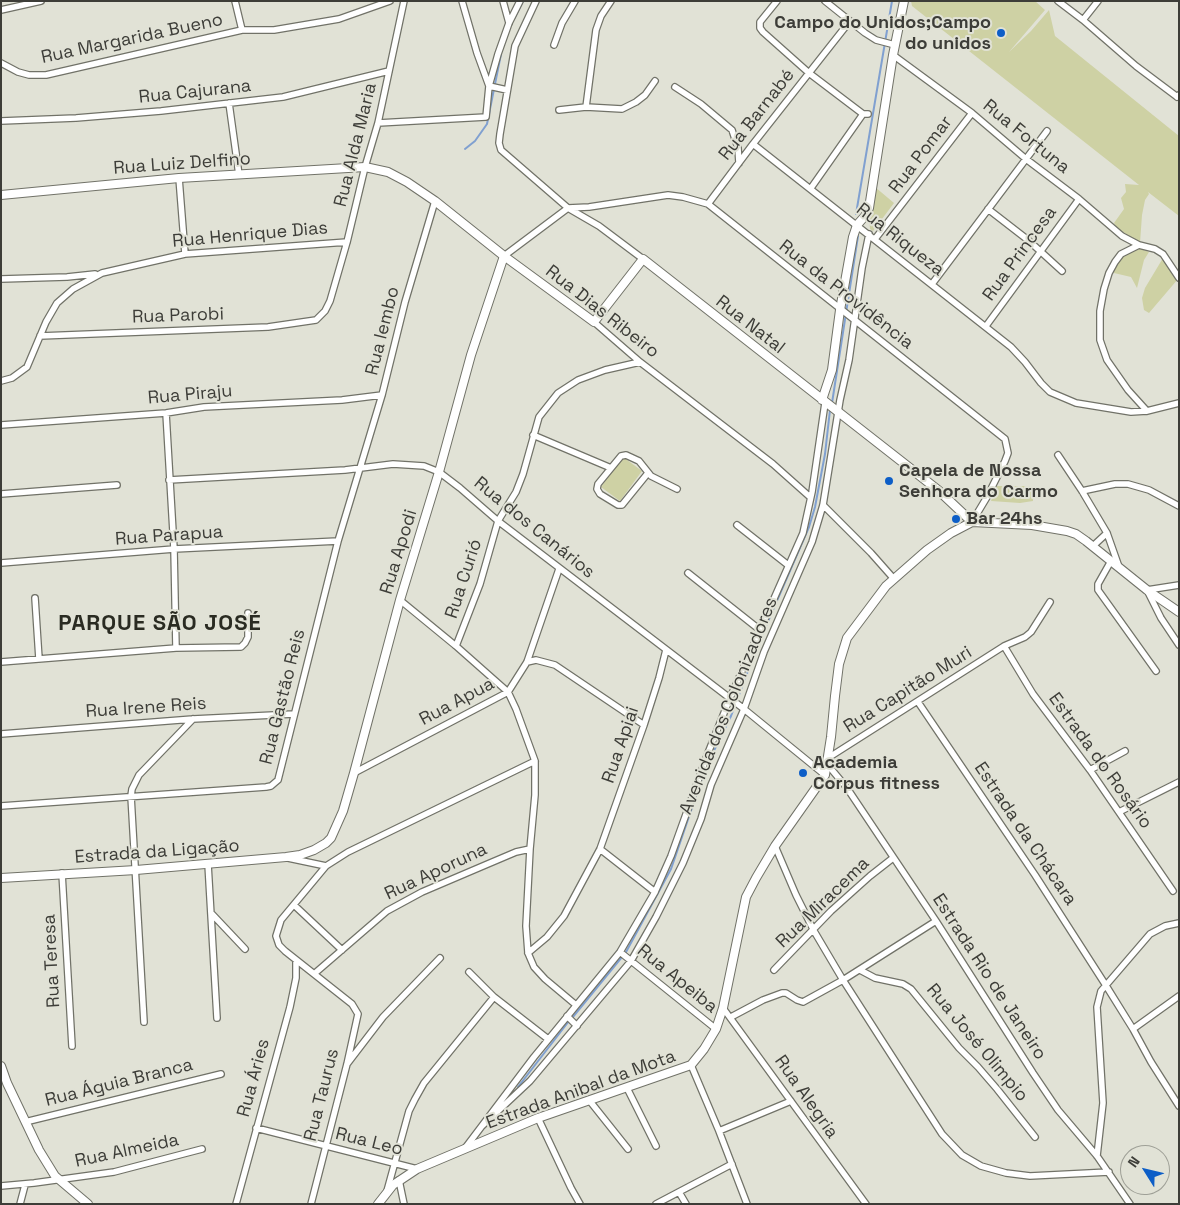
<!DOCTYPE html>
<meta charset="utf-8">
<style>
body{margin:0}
#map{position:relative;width:1180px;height:1205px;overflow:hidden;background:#e1e2d6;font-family:"Space Grotesk",sans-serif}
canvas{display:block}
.frame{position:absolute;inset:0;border:2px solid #3d3d38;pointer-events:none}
.north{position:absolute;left:1120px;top:1145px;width:50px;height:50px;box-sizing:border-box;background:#e1e2d6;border:1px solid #9fa097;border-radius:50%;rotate:306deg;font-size:14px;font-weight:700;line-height:20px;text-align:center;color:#3d3d38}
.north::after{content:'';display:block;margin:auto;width:18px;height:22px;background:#0d5ec7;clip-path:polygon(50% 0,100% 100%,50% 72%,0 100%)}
</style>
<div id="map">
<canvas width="1180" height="1205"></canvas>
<div class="frame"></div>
<div class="north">N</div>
</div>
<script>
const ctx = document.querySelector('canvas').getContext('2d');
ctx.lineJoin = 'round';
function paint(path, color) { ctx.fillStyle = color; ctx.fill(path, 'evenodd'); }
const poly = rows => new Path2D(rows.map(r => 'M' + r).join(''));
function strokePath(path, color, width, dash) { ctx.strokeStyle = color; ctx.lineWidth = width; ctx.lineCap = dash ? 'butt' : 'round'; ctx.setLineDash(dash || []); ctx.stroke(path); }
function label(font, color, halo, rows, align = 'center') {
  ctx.font = font + ' "Space Grotesk",sans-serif'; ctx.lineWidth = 4; ctx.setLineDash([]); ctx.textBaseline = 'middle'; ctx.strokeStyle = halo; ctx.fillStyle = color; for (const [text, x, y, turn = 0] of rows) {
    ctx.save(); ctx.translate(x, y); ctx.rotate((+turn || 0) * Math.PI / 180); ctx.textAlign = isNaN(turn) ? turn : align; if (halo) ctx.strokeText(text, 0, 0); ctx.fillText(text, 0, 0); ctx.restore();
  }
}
const green = poly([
 [911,1,1035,1,1045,10,1009,52,1031,31,1049,10,1055,36,1179,136,1179,216,1148,192,1149,194,1145,200,1142,215,1140,243,1117,228,1114,223,1124,209,1121,198,1126,192,1125,184,1139,185,912,6],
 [875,187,894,203,873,231,870,229,869,216],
 [1141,249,1149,252,1144,260,1137,288,1131,277,1114,273,1114,266,1122,255,1134,250],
 [1163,258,1178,279,1149,313,1144,310,1142,298,1145,288],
 [623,457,642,471,620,501,601,487],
 [997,486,1032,486,1033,501,1020,503,991,501]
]);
const stream = poly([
 [514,19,523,1],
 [465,149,475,141,487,124,501,54],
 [856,214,892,1],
 [832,403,858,236],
 [572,1018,626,952,671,869,706,767,731,716,759,642,809,527,815,507,825,454,830,410],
 [518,1087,569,1021]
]);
const street = poly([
 [235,1,242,30],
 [462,1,477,53,489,86,507,90],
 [503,1,509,23],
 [536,1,515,46,500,134,499,143,501,150,568,208,599,226,643,259],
 [777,1,760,22,760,28,763,32,809,73,863,114,868,114],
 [825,1,865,33,876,40,895,45],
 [1058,1,1083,20,1136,66,1176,96,1177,97,1179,95],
 [1,10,41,1],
 [1083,20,1098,1],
 [554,45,562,23,575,1],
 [893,55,972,113,1026,159,1079,199,1122,236,1139,245],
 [1,63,18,72,29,75,46,75,242,30,274,30,339,19,390,1],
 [675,87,701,104,732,130,738,148,739,163],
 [229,103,239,175],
 [586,107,596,30,601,16,611,1],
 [559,110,586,107,622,109,636,102,645,95,655,81],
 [1,121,76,118,161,111,283,97,389,71],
 [378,123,486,117,489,86,498,54,509,23,520,1],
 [753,144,1011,347,1025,362,1041,383,1050,392,1076,403,1131,412,1147,411,1179,403],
 [179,178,185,254],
 [811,188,863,114],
 [708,204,753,144,850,21],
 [988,209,1028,240,1062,271],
 [875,239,972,113],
 [504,256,568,208,589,207,668,195,683,197,708,204,1005,439,1008,453,1005,461,987,497,972,522],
 [1,279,67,277,95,274],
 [932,284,1047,131],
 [594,322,640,362,773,464,810,497],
 [986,326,1079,199],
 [40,336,268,327,316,320,325,311,330,301,347,242,365,167,378,123,404,1],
 [1,381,12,378,27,367,46,322,57,303,73,289,102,273,185,254,347,242],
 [1147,411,1128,390,1107,360,1100,340,1100,311,1104,289,1109,273,1115,262,1121,254,1139,245,1155,249,1163,254,1179,278],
 [166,413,174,549,176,648],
 [1,425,166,413,204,407,342,400,382,395],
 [533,435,611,468],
 [1058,455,1082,491,1107,533,1119,567],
 [648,473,622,505,618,505,600,494,597,489,598,484,621,456,626,455,639,461,651,476,677,489],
 [169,480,345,470,393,464,424,466,439,472,460,488,498,521,744,709,825,775],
 [1082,491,1115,484,1128,484,1149,490,1179,506],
 [1,494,117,485],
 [823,505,871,553,894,579],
 [737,525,788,565],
 [1093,546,1107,533],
 [1111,561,1098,584,1098,590,1156,671],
 [1,563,174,549,338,541],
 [688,573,760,630],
 [1179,585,1147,590,1161,618,1179,645],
 [35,598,39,659],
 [400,600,456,646,508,692,516,709,535,761,535,795,530,849,526,926,528,953,534,967,545,979,576,1005],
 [456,646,480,584,498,521,516,492,523,474,539,417,558,393,578,380,605,370,640,362],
 [1004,646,1033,694,1090,770,1173,891],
 [1,662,176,648,241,647,245,643,248,637,248,613],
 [527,662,536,660,555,665,644,725],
 [918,702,1035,875,1105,984,1133,1029,1151,1062,1179,1106],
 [1,734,193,719,294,714],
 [828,758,1004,646,1025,637,1031,632,1050,602],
 [827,764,847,788,936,921,1033,1073,1058,1110,1097,1156,1130,1204],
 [1090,770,1125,751],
 [354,773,508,692,527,662,559,569],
 [1,806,266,787,271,786,278,780,338,541,382,395,405,302,435,201],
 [1119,812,1179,782],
 [775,846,796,895,814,931,843,980,942,1134,962,1155,981,1166,1006,1173,1030,1176,1109,1172],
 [600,849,655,892],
 [288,858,326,866,348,852,535,761],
 [208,864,217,1018],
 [62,873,72,1046],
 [294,905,342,950],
 [211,913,245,949],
 [620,952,716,1029],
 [528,953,547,937,564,916,600,849,644,725,659,678,666,650],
 [774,970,831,911,870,876,893,858],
 [860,970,875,978,903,984,911,989,959,1048,978,1067,997,1089,1035,1137],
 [469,972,494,997,548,1039],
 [314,974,387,911,422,892,483,866,516,852,530,849],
 [723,1008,866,1204],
 [567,1016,577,1026],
 [731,1017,763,1000,782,993,786,993,797,1000,803,1002,843,980,936,921],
 [144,1022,131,796,132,789,139,775,193,719],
 [1133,1029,1179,996],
 [347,1064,383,1017,440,958],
 [691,1065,719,1131,747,1204],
 [627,1088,656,1146],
 [589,1100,628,1149],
 [538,1118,571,1188,580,1204],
 [25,1122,221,1074],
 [482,1126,530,1081,631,961,656,917,683,863,701,819,711,785,744,709,764,652,812,542,823,505,840,400,849,360,862,268,869,234],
 [256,1128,417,1169],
 [719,1131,791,1101],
 [466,1147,534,1057,620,952,655,892,671,856,708,753,730,698,803,533,812,492,825,403],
 [1097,1156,1103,1103,1097,1007,1101,991,1150,934,1165,926,1179,923],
 [399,1180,404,1204],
 [1,1186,34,1183,114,1172,202,1149],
 [387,1191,409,1111,415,1099,424,1083,494,997],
 [679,1192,686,1204],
 [20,1204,25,1185],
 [236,1204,290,1007,296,978,296,960],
 [311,1204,347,1064,358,1014,352,1004,285,951,279,945,276,936,281,920,326,866],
 [656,1204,732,1164]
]);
const secondary = poly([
 [1,195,179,178,365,167,388,172,407,182,435,201,504,256,594,322,643,259,938,490,972,522],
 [822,400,832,370,840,310,853,237,857,225,865,216,869,208,893,55,904,1],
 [1,878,136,870,286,857,300,855,314,850,326,843,331,838,343,811,354,773,400,600,439,472,471,355,504,256],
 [1,1066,7,1083,39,1150,55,1176,88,1204],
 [378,1204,393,1185,417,1169,538,1118,691,1065,704,1049,716,1029,723,1008,746,897,756,878,775,846,825,775,831,737,835,696,839,664,847,638,886,586,927,550,951,533,972,522,1032,525,1067,531,1076,534,1086,541,1147,590,1179,612]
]);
const markers = [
 [1001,33,5,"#0d5ec7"],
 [889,481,5,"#0d5ec7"],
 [956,519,5,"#0d5ec7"],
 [803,773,5,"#0d5ec7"]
];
const poiNames = [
 ["Campo do Unidos;Campo",991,23,"right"],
 ["do unidos",991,44,"right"],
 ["Capela de Nossa",899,471],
 ["Senhora do Carmo",899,492],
 ["Bar 24hs",966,519],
 ["Academia",813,763],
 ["Corpus fitness",813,784]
];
const streetNames = [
 ["Rua Margarida Bueno",132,39,-12],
 ["Rua Cajurana",195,92,-6],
 ["Rua Barnabé",757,115,-52],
 ["Rua Fortuna",1026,137,39],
 ["Rua Alda Maria",356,145,-76],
 ["Rua Pomar",921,155,-53],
 ["Rua Luiz Delfino",182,164,-4],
 ["Rua Henrique Dias",250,235,-5],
 ["Rua Riqueza",900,240,38],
 ["Rua Princesa",1020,254,-54],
 ["Rua da Providência",846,295,38],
 ["Rua Dias Ribeiro",602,312,38],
 ["Rua Parobi",178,316,-2],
 ["Rua Natal",750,325,38],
 ["Rua Iembo",383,331,-76],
 ["Rua Piraju",190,395,-5],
 ["Rua dos Canários",534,528,39],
 ["Rua Parapua",169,536,-4],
 ["Rua Apodi",399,552,-73],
 ["Rua Curió",464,579,-72],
 ["Rua Capitão Muri",908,690,-32],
 ["Rua Gastão Reis",283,697,-76],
 ["Rua Apua",457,702,-28],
 ["Avenida dos Colonizadores",729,706,-68],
 ["Rua Irene Reis",146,708,-4],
 ["Rua Apiai",621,745,-71],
 ["Estrada do Rosário",1100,761,54],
 ["Estrada da Chácara",1025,834,56],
 ["Estrada da Ligação",157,852,-4],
 ["Rua Aporuna",436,872,-25],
 ["Rua Miracema",823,903,-44],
 ["Rua Teresa",52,961,-93],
 ["Estrada Rio de Janeiro",989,977,57],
 ["Rua Apeiba",677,979,39],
 ["Rua José Olimpio",977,1043,50],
 ["Rua Áries",254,1078,-75],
 ["Rua Águia Branca",119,1083,-14],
 ["Estrada Anibal da Mota",581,1090,-20],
 ["Rua Taurus",322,1095,-76],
 ["Rua Alegria",806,1097,55],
 ["Rua Leo",369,1142,14],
 ["Rua Almeida",127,1151,-12]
];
const districtNames = [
 ["PARQUE SÃO JOSÉ",160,624]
];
paint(green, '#ced1a4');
strokePath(stream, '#80a0d0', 2);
strokePath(street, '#717268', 8);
strokePath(secondary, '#717268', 10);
strokePath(street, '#fff', 5.5);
strokePath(secondary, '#fff', 8);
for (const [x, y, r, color] of markers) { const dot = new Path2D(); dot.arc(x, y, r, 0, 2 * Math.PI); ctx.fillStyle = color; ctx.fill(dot); strokePath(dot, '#e1e2d6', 2); }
label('bold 18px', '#3d3d38', '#e1e2d6', poiNames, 'left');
label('18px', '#3d3d38', '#e1e2d6', streetNames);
ctx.letterSpacing = '1px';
label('bold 22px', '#2a2b22', '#e1e2d6', districtNames);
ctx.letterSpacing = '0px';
</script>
